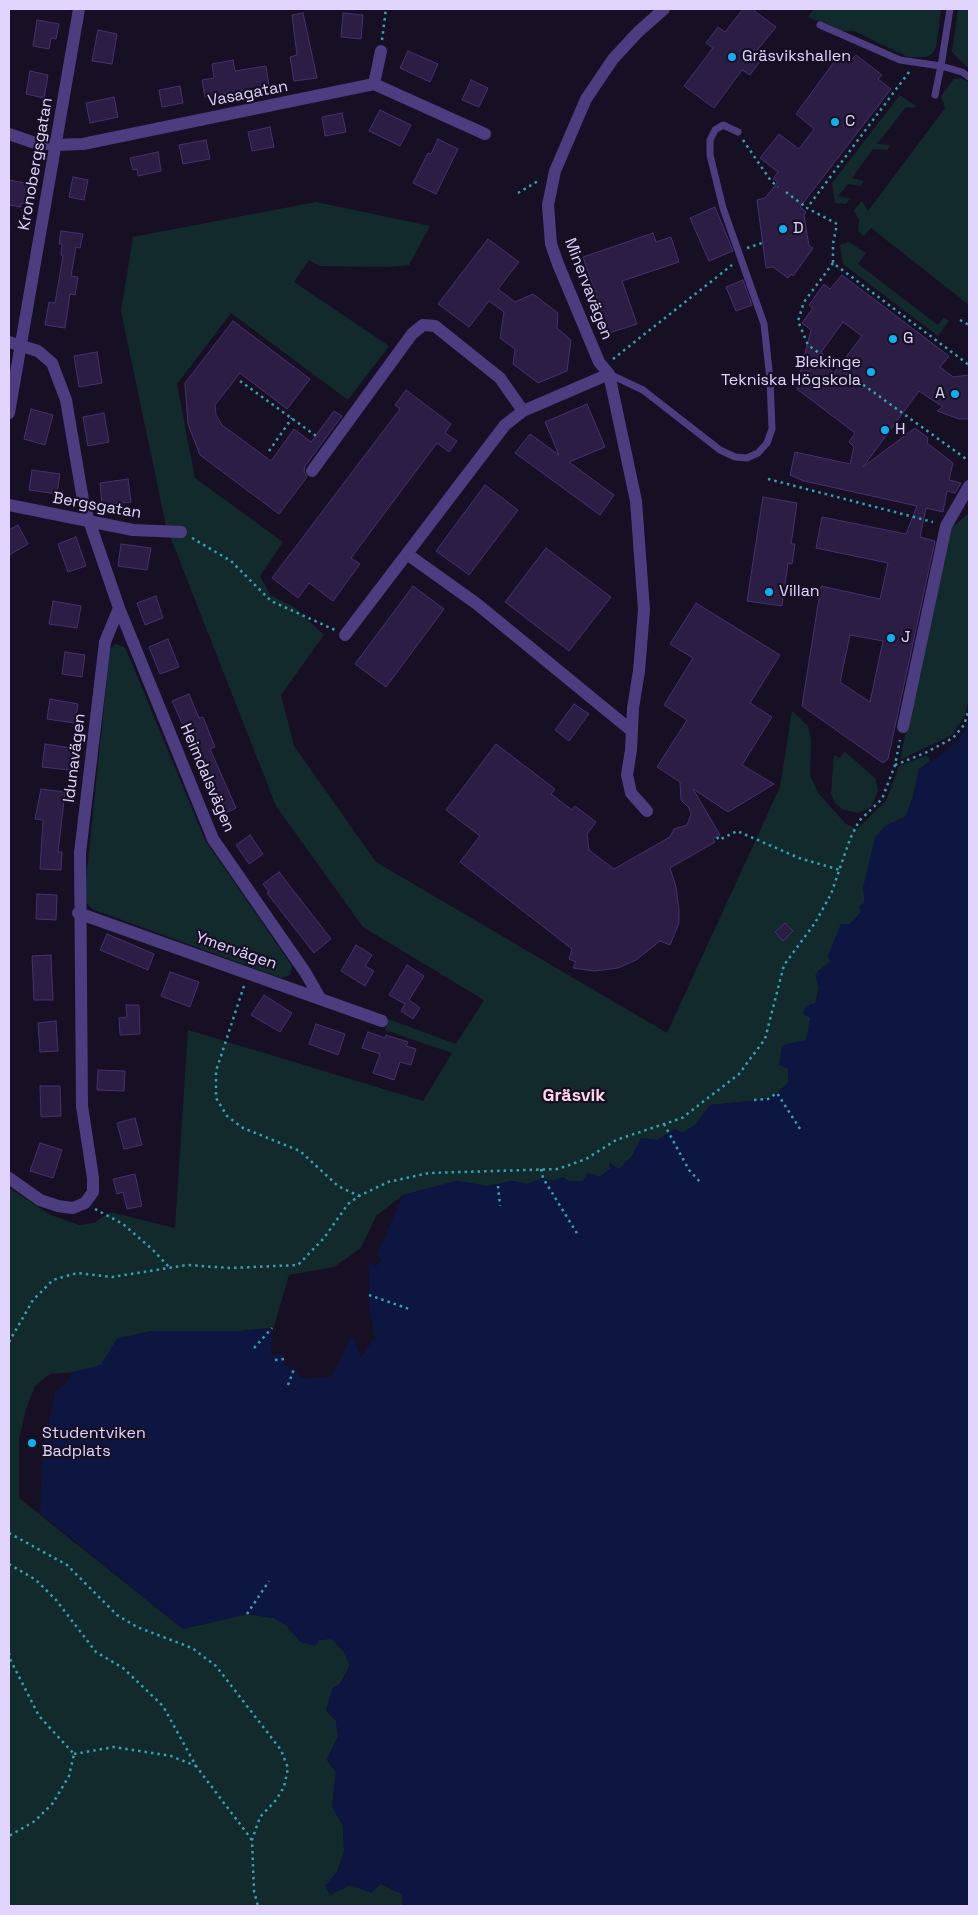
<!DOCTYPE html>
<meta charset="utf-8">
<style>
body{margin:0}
#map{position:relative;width:978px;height:1915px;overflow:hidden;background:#171024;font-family:"Space Grotesk",sans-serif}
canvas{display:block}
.frame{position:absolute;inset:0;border:10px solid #e1d5fd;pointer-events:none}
</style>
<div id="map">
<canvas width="978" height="1915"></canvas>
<div class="frame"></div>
</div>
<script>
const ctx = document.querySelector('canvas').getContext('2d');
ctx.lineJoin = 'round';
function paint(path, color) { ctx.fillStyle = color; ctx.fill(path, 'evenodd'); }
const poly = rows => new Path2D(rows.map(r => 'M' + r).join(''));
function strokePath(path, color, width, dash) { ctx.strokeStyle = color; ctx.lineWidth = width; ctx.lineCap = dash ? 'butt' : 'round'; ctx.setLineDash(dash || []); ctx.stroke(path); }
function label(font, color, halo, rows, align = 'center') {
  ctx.font = font + ' "Space Grotesk",sans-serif'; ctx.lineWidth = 4.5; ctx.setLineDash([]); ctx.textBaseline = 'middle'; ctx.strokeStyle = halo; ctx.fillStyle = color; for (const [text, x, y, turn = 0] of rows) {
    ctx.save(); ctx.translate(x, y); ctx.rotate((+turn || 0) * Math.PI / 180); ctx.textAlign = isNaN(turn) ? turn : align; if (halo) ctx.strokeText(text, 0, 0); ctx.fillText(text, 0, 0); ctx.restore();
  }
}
const green = poly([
 [814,9,941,9,936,47,932,54,926,57,908,57,854,31,842,31,808,17],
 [958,9,969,9,969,69,952,52],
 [961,78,969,83,969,305,871,228,864,236,858,231,859,220,854,210,862,201,868,211,945,108,941,96,954,79],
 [900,95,916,106,914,108,906,107,877,144,890,145,887,150,873,149,852,178,864,181,860,186,848,184,838,196,850,199,846,204,835,203,832,183],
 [316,202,430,226,409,265,387,267,320,266,309,260,294,282,389,346,348,400,231,313,177,384,195,478,283,542,260,576,270,595,294,607,324,635,281,695,294,746,376,862,667,1033,780,787,792,711,808,726,811,740,810,775,818,793,846,824,857,829,886,801,899,766,925,756,930,757,929,762,919,769,913,797,906,816,884,827,863,888,865,903,861,912,850,924,830,962,818,971,819,988,806,1041,788,1069,788,1083,777,1093,768,1099,711,1105,695,1125,682,1133,675,1129,657,1140,641,1138,632,1156,619,1170,610,1163,610,1169,600,1177,588,1173,583,1181,568,1181,563,1177,554,1181,543,1178,528,1184,512,1181,488,1186,457,1181,403,1195,376,1216,361,1248,334,1267,289,1275,272,1333,271,1328,241,1331,151,1331,117,1339,101,1365,74,1372,50,1374,35,1386,26,1409,19,1439,19,1498,183,1629,247,1614,274,1618,287,1626,301,1642,332,1639,344,1652,350,1665,326,1710,336,1721,338,1736,327,1760,336,1773,332,1806,343,1826,344,1851,330,1895,350,1885,381,1884,402,1894,402,1906,9,1906,9,1188,51,1215,79,1225,94,1223,110,1212,175,1228,188,1030,423,1101,452,1053,385,1030,388,1019,456,1044,484,1000,363,927,276,806,166,526,121,311,133,237],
 [849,242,866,253,858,264,938,325,944,317,949,321,938,336,843,264,840,245],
 [969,513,969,697,965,715,952,735,900,760,949,530],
 [115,644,125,647,205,840,292,966,290,975,281,978,92,909,84,900,110,649],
 [844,751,875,778,877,785,878,791,871,807,858,813,842,809,835,803,831,793,834,755,840,758]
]);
const water = poly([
 [969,723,969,1906,402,1906,402,1894,381,1884,371,1893,350,1885,330,1895,325,1886,339,1869,344,1851,343,1826,332,1806,336,1773,327,1760,338,1736,336,1721,326,1710,333,1687,342,1683,350,1666,344,1652,332,1639,321,1639,315,1646,300,1642,287,1626,274,1618,247,1614,183,1629,40,1513,43,1447,56,1390,66,1383,74,1372,101,1365,117,1339,151,1331,241,1331,272,1328,271,1355,283,1354,284,1365,294,1369,302,1378,331,1377,352,1336,361,1358,375,1337,369,1308,369,1262,376,1266,381,1260,377,1255,403,1195,457,1181,488,1186,512,1181,528,1184,543,1178,554,1181,563,1177,568,1181,583,1181,588,1173,600,1177,610,1169,609,1163,619,1169,632,1156,641,1138,657,1140,675,1129,682,1133,695,1125,710,1105,768,1099,777,1093,788,1083,788,1069,779,1065,782,1045,806,1040,810,1018,803,1014,805,1006,816,1003,819,988,815,975,830,962,828,955,841,924,850,924,861,912,859,906,865,902,863,888,875,837,884,827,906,816,913,797,919,769,934,760,959,740]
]);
const building = poly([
 [743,9,752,9,776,27,754,54,761,60,750,75,742,70,714,108,684,86,713,48,706,43,718,27,725,32,743,9],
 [303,13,317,78,294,81,290,57,297,55,292,15,303,13],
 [343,13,363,15,361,39,341,37,343,13],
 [37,20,59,24,56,39,51,38,49,49,33,46,37,20],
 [98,30,117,34,112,64,92,61,98,30],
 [408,51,438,64,430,82,400,68,408,51],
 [842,51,852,59,856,55,882,75,878,79,891,89,800,207,806,212,804,215,809,246,813,248,793,276,791,274,788,278,773,267,766,268,757,200,765,198,778,182,773,179,778,172,760,158,779,134,799,149,814,129,796,114,842,51],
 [233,60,235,71,266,66,269,86,205,97,202,80,214,78,212,64,233,60],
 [30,71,48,75,44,98,26,94,30,71],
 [471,80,488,88,479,107,462,100,471,80],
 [180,86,183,103,162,107,159,90,180,86],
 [114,97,118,117,90,123,86,103,114,97],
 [380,110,411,125,400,146,369,131,380,110],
 [342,113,346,132,325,136,322,117,342,113],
 [270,127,274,147,252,151,248,132,270,127],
 [438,139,458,149,436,194,413,183,428,153,431,154,438,139],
 [206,140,210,159,183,164,179,145,206,140],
 [158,152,161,171,138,176,137,169,133,170,130,158,158,152],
 [73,177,88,180,84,200,69,197,73,177],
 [9,180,31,184,27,204,21,203,21,207,9,205,9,180],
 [715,207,733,251,709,261,690,218,715,207],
 [61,231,83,234,80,248,76,247,71,276,78,277,75,295,70,294,65,328,45,325,49,302,55,303,63,256,61,255,62,244,59,244,61,231],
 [653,233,656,242,671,237,679,262,622,281,637,324,609,333,583,257,653,233],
 [488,239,519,262,498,289,515,302,533,294,558,313,557,328,571,340,567,371,538,383,513,364,515,349,500,338,504,312,489,301,469,327,438,304,488,239],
 [842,275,949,356,940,367,953,377,969,375,969,419,959,419,937,411,943,407,919,391,863,467,915,428,928,438,927,443,953,463,949,480,961,483,955,493,947,491,943,512,926,508,920,537,935,541,888,759,883,763,802,706,821,586,880,599,888,563,816,548,822,517,906,534,917,506,804,481,790,475,795,452,850,464,854,447,849,442,855,433,797,389,802,365,798,360,804,357,811,330,802,323,813,308,809,305,824,284,830,289,842,275],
 [843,322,862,336,834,373,816,359,843,322],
 [850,635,883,641,870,702,840,682,850,635],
 [743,280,752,305,736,311,726,287,743,280],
 [233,321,310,379,287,409,240,373,215,405,216,415,222,425,271,461,294,429,311,442,334,411,342,416,305,466,304,471,307,477,279,514,200,455,188,424,185,383,233,321],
 [97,352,102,383,79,387,74,356,97,352],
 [406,390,451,424,445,433,457,441,449,452,437,443,351,558,360,564,333,601,309,583,298,598,272,578,400,409,395,405,406,390],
 [587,404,605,447,569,462,614,495,600,515,515,453,530,434,559,455,545,422,587,404],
 [31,409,53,415,45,445,24,439,31,409],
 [104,413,109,442,88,446,83,417,104,413],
 [32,470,60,474,57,494,29,490,32,470],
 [128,479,131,502,102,505,100,483,128,479],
 [485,485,518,510,469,575,436,551,485,485],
 [763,497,797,503,791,544,795,544,792,564,788,563,782,606,747,601,763,497],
 [18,525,28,544,9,555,9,530,18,525],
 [76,537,86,566,68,572,58,544,76,537],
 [121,544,151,548,147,570,118,566,121,544],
 [546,548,611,597,569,651,505,602,546,548],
 [413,586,444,609,386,687,355,664,413,586],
 [156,596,163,618,145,625,137,603,156,596],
 [53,601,81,606,77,628,49,624,53,601],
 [696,603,780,655,750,703,772,717,742,765,774,784,728,812,693,789,720,835,713,839,715,842,670,868,676,887,679,910,679,923,670,945,660,941,636,960,618,968,594,971,573,968,576,962,569,959,572,949,460,862,480,836,446,810,496,744,555,789,551,794,572,810,575,806,596,822,587,834,589,850,614,869,670,837,674,829,687,825,691,814,689,808,681,800,680,782,657,767,687,720,664,705,693,658,670,644,696,603],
 [168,639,179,667,160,674,149,647,168,639],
 [65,652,85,655,82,677,62,674,65,652],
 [189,694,199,718,203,717,215,747,210,749,236,808,219,816,193,755,201,752,193,731,187,734,172,701,189,694],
 [50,699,78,704,75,723,47,719,50,699],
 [574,704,589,714,569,741,555,730,574,704],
 [45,744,72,748,69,770,42,767,45,744],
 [41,789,65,792,58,852,62,852,61,870,40,869,43,820,35,819,41,789],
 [250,835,263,854,249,864,236,845,250,835],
 [279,872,331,939,314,953,267,893,269,892,263,884,279,872],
 [37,894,57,895,56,920,36,919,37,894],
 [785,923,793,931,783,941,775,932,785,923],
 [107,934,154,954,148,970,100,950,107,934],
 [356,945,372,955,365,966,374,971,365,986,341,971,356,945],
 [51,955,53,1000,34,1000,32,956,51,955],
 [407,965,424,976,409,1000,420,1008,413,1019,401,1011,405,1004,389,995,407,965],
 [170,972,199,982,190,1007,161,996,170,972],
 [264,995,292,1013,280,1032,251,1015,264,995],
 [126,1005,139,1005,140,1034,120,1035,119,1018,127,1017,126,1005],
 [56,1021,58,1051,40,1052,38,1023,56,1021],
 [316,1024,345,1034,338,1055,309,1044,316,1024],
 [368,1032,385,1038,386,1035,408,1042,406,1046,416,1049,411,1065,400,1062,394,1080,373,1073,380,1054,362,1048,368,1032],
 [98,1070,125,1071,124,1091,97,1090,98,1070],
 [40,1086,60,1086,61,1116,41,1117,40,1086],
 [135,1118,142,1145,124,1149,117,1123,135,1118],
 [40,1143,62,1150,53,1178,30,1171,40,1143],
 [135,1174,142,1206,127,1209,123,1192,117,1194,113,1179,135,1174]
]);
const path = poly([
 [382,40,386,9],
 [909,72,807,208,837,224,833,244,833,263,969,365],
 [743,140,771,181,778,187],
 [786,192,807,208],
 [518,193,538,181],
 [747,248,762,243],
 [833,263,804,302,798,321,808,345,969,461],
 [960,320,969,325],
 [613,359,732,265],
 [240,381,319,438],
 [269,451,292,418],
 [768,479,933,522],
 [192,538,231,561,271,601,335,630],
 [895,765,925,753,953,738,964,725,969,709],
 [717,837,719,840,737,831,799,858,840,870],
 [244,986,216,1071,216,1098,227,1116,243,1128,300,1151,338,1186,359,1196],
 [754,1100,768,1099,777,1093,802,1132],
 [664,1124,689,1170,700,1182],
 [541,1169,543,1178,578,1235],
 [498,1186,500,1206],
 [95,1209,123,1224,153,1250,169,1267],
 [369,1295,412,1310],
 [9,1342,33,1300,53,1280,77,1273,112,1277,187,1265,230,1268,298,1265,324,1238,348,1204,359,1196,388,1182,429,1173,558,1169,586,1159,616,1140,682,1118,739,1074,765,1039,784,965,815,923,831,894,850,839,859,821,882,799,895,765,900,740],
 [254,1348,272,1328],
 [275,1360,284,1359],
 [288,1385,294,1369],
 [9,1533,67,1565,117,1615,137,1627,192,1648,216,1666,281,1750,288,1768,284,1787,276,1800,260,1817,252,1840,254,1891,258,1906],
 [9,1564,36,1580,56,1600,96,1652,123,1668,163,1706,196,1766,252,1840],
 [247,1614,269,1581],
 [9,1653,11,1661,39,1716,74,1754,69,1776,53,1803,35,1821,9,1836],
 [74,1754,114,1747,171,1756,196,1766]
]);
const lane = poly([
 [820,25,900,60,941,66,950,9],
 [935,95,941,66,962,72,969,77],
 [609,374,643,390,720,450,735,457,747,458,758,453,767,443,772,429,770,379,764,324,723,208,710,155,710,140,715,130,723,125,738,132]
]);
const street = poly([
 [374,84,381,51],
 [9,134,32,142,56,145,83,144,374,84,485,134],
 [9,342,38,351,52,363,66,400,84,506,119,608,105,642,80,853,82,1106,93,1178,93,1192,85,1203,73,1208,58,1206,40,1200,9,1178],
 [9,413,79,9],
 [312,471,412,334,423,325,435,326,500,378,523,411],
 [9,505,133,530,181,532],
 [407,554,477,604,632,731],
 [119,608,213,839,305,972,320,998],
 [345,635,505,425,523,411,609,374],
 [903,727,946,526,969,486],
 [647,811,631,793,627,775,631,750,633,708,639,671,644,610,636,501,609,374,599,362,558,264,551,244,548,205,555,171,586,99,613,59,638,32,664,9],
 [78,913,382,1021]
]);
const markers = [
 [732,57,5,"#0db1f0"],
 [835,122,5,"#0db1f0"],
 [783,229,5,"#0db1f0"],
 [893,339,5,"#0db1f0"],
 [871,372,5,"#0db1f0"],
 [955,394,5,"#0db1f0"],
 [885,430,5,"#0db1f0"],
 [769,592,5,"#0db1f0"],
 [891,638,5,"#0db1f0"],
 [32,1443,5,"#0db1f0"]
];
const poiNames = [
 ["Gräsvikshallen",742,57],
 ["C",845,122],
 ["D",793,229],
 ["G",903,339],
 ["Blekinge",861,363,"right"],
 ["Tekniska Högskola",861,381,"right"],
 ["A",945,394,"right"],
 ["H",895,430],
 ["Villan",779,592],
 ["J",901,638],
 ["Studentviken",42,1434],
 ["Badplats",42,1452]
];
const streetNames = [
 ["Vasagatan",248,94,-11],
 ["Kronobergsgatan",36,164,-80],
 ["Minervavägen",588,289,69],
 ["Bergsgatan",97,506,10],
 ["Idunavägen",75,758,-83],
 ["Heimdalsvägen",207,778,67],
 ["Ymervägen",236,951,19]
];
const neighbourhoodNames = [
 ["Gräsvik",574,1096]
];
paint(green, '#132a2d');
paint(water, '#0d1640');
paint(building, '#2c1d44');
strokePath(building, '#48306e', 1);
strokePath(path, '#36a1b0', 2.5, [2.5, 4]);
strokePath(lane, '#4c3d80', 7);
strokePath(street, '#4c3d80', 12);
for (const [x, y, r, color] of markers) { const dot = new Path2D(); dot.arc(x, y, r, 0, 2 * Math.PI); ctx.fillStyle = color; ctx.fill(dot); strokePath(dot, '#171024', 2); }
label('16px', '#e1d5fd', '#171024', poiNames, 'left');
label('16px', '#e1d5fd', '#171024', streetNames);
label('bold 18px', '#fdd7e8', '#171024', neighbourhoodNames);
</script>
